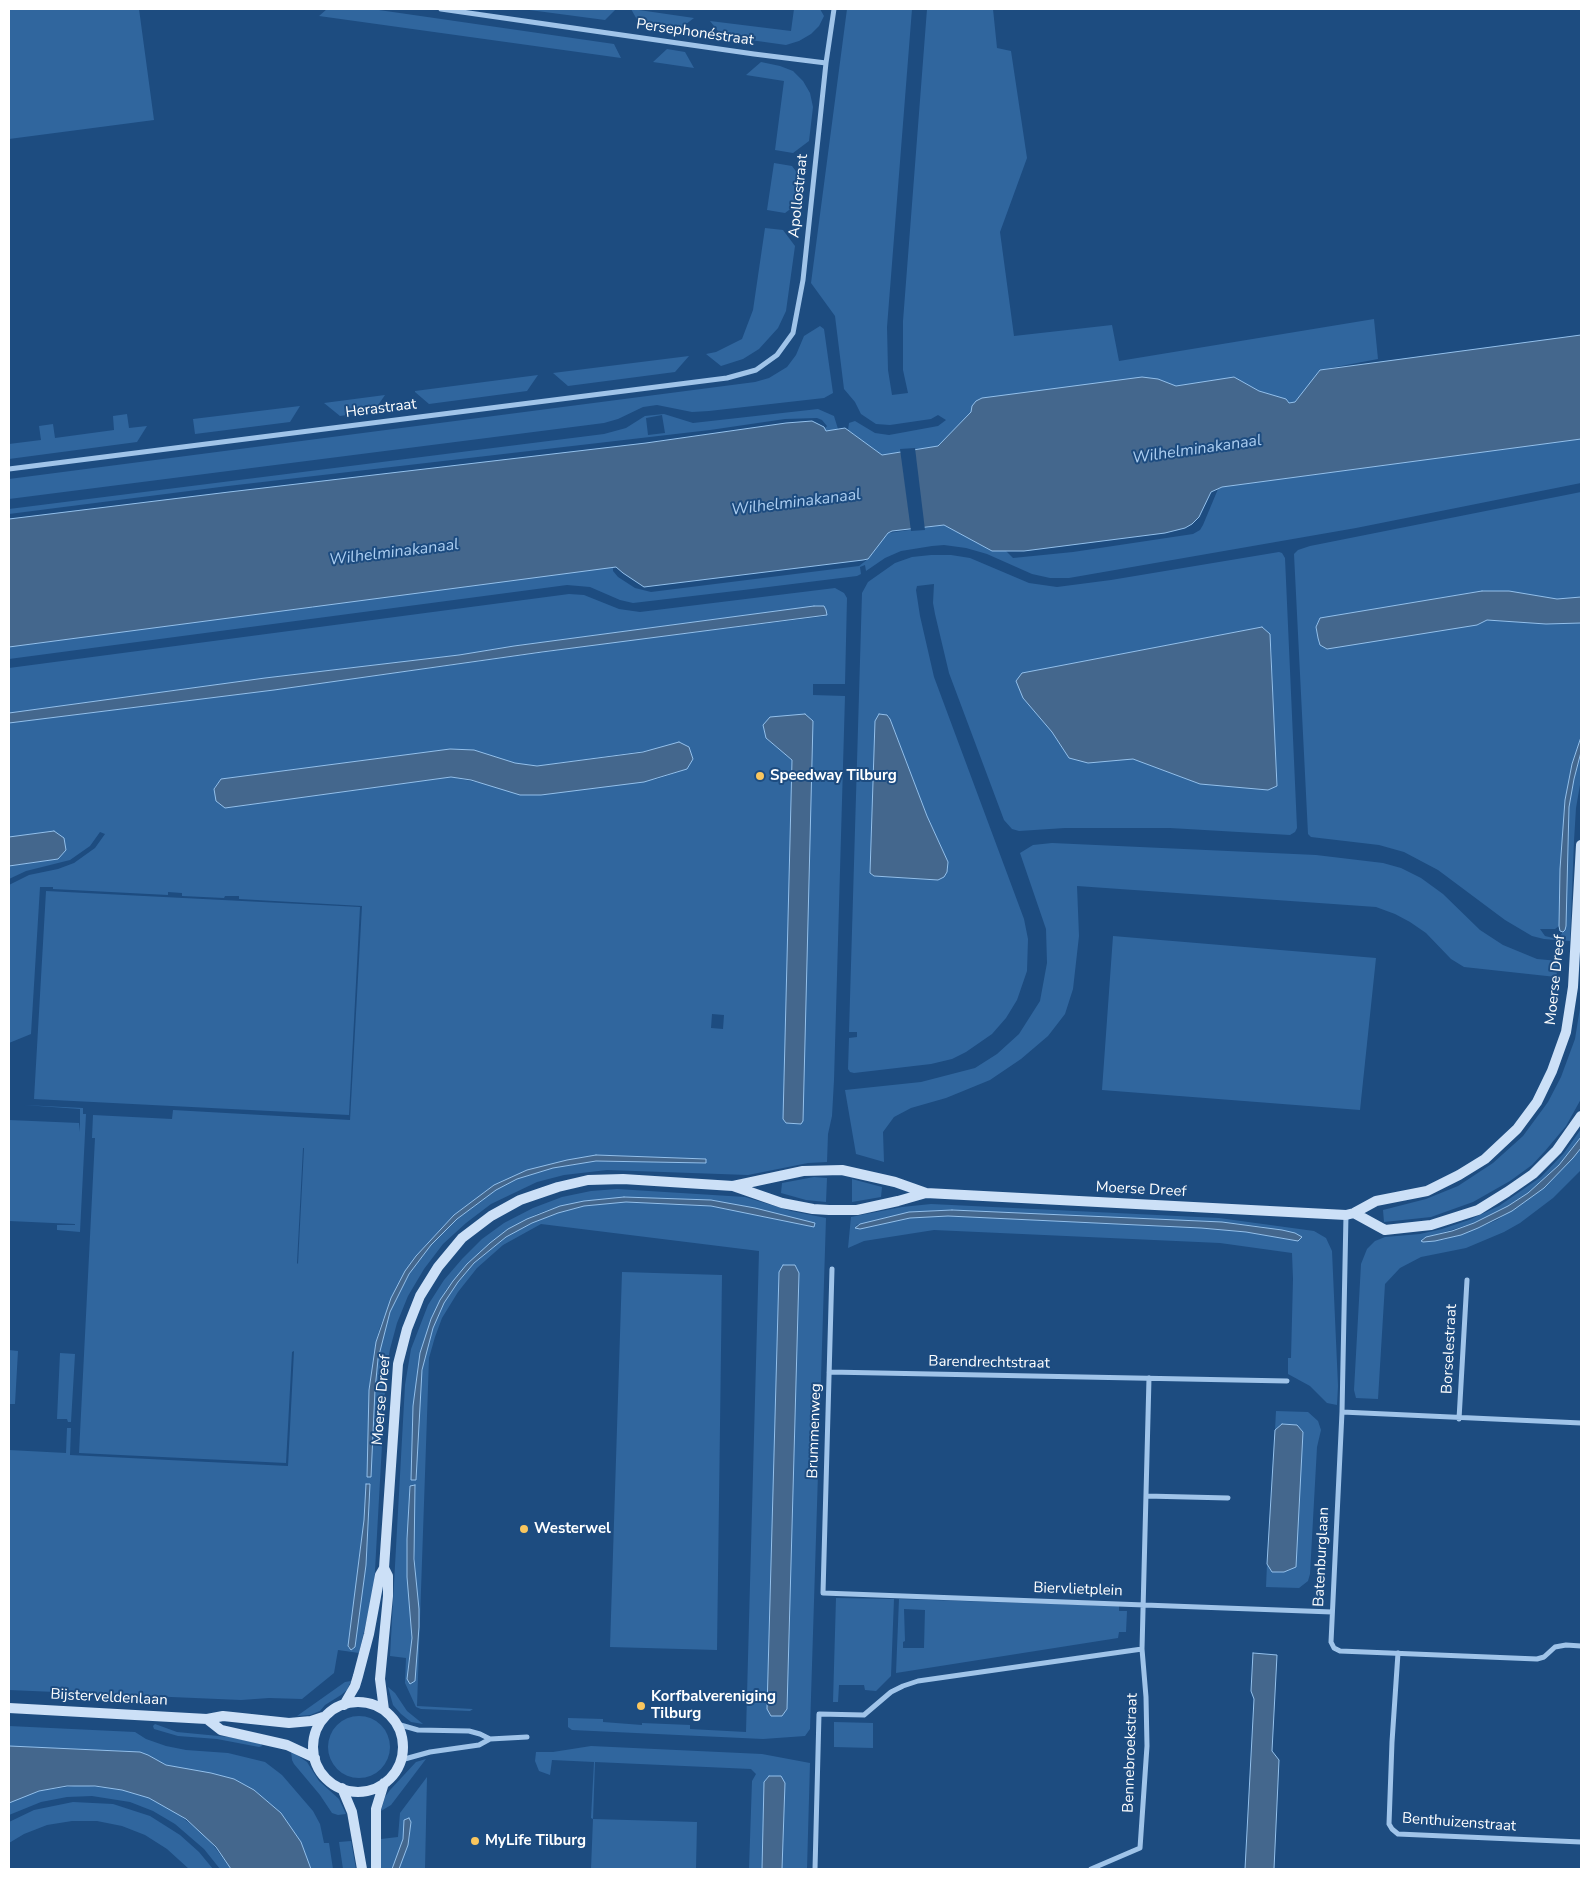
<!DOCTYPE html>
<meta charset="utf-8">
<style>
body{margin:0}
#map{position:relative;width:1590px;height:1878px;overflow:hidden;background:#1d4c80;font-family:"Nunito Sans",sans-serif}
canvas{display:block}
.frame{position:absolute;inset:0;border:10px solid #fff;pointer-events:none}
</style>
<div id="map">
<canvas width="1590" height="1878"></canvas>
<div class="frame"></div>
</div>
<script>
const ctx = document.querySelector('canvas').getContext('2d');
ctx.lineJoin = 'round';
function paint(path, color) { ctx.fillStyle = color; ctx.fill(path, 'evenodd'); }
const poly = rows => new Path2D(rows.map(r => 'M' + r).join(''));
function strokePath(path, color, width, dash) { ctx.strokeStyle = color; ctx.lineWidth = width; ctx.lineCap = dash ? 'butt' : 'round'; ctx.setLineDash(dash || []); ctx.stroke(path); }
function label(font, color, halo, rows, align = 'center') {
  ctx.font = font + ' "Nunito Sans",sans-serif'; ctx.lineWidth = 4; ctx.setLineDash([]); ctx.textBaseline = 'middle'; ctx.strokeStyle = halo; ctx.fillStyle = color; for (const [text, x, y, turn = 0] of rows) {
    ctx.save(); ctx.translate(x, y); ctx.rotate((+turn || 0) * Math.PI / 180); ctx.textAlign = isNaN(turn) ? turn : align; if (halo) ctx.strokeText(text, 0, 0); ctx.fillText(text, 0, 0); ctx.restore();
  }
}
const green = poly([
 [9,9,139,9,154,120,9,139],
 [327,9,372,9,614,44,621,58,319,16],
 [522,9,616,9,605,20],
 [631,9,632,9,694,18,678,30,640,25],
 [794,9,820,9,824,16,819,26,811,34,799,41,786,45,722,36,710,21,791,31],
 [847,9,912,9,887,327,888,370,892,395,908,393,903,370,903,321,927,9,993,9,997,48,1011,51,1027,158,1000,232,1014,336,1112,325,1119,361,1374,319,1378,359,1320,370,1295,402,1289,403,1286,399,1259,391,1234,377,1176,386,1158,379,972,406,971,412,938,446,882,455,848,430,849,423,855,421,875,433,889,435,938,426,946,420,938,415,931,419,890,425,876,424,861,414,855,402,844,389,835,316,811,283],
 [667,49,685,52,694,68,653,62],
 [761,62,780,66,793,71,803,81,810,93,813,107,809,141,793,153,775,150,784,81,746,75],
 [774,163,792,166,804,182,801,201,785,213,767,210],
 [765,228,783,230,795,246,786,311,778,328,759,349,743,359,721,366,706,354,716,352,742,339,753,310],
 [820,326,824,329,833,393,824,398,709,411,692,412,657,405,643,407,618,419,604,423,9,499,9,479,755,382,769,378,787,367,796,355,804,336],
 [689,356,675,372,568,386,553,373],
 [538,375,527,391,429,404,415,392,415,391],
 [385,395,374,411,340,416,324,403],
 [300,406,290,422,195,434,193,419],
 [818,409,834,416,838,429,826,431,824,430,827,426,822,420,817,418,785,419,710,430,228,486,9,514,9,509,604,434,626,428,645,416,664,414,693,423],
 [662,415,665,433,648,435,646,418],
 [127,414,129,428,147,426,137,442,9,459,9,444,41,440,39,426,53,424,55,438,114,430,113,416],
 [1581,439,1581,483,1356,528,1069,578,1050,578,1032,574,987,554,966,548,944,545,932,546,901,551,885,558,866,571,865,565,860,567,861,574,857,576,752,589,633,603,620,600,590,587,567,585,9,659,9,647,613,567,613,571,618,577,635,588,651,592,859,566,868,559,888,533,944,525,992,551,1005,550,1013,558,1073,552,1193,534,1200,530,1203,525,1218,489,1222,487],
 [1581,492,1581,597,1557,599,1509,591,1481,591,1320,618,1316,626,1318,638,1477,625,1487,620,1546,624,1581,623,1581,737,1572,764,1565,800,1560,869,1559,926,1555,929,1540,929,1545,936,1553,938,1560,936,1565,929,1569,807,1574,779,1581,752,1581,779,1576,808,1574,841,1570,941,1544,939,1532,936,1505,920,1438,870,1404,852,1379,845,1311,837,1308,834,1294,554,1298,550,1310,546],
 [1279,552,1282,553,1285,558,1297,828,1295,832,1290,835,1170,828,1065,828,1019,831,1012,829,1004,820,949,673,935,614,933,603,934,584,917,586,916,590,920,616,934,677,1024,919,1028,939,1027,971,1017,1000,1006,1018,992,1034,966,1052,952,1059,931,1064,854,1073,850,1072,848,1069,849,1038,857,1037,857,1032,849,1032,862,593,868,582,895,563,912,557,931,555,951,555,970,558,1029,583,1057,587,1111,580],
 [1262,627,1271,646,1277,786,1200,784,1133,759,1069,758,1052,732,1023,698,1022,673],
 [884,714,889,716,927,816,948,862,948,869,938,880,874,876,870,873,875,721],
 [835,588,844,593,847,598,845,684,813,684,813,695,845,696,834,1080,832,1116,828,1134,827,1162,808,1163,748,1175,607,1170,564,1175,537,1182,491,1204,466,1223,443,1244,424,1269,408,1296,397,1323,390,1349,386,1373,374,1588,359,1653,338,1650,334,1673,302,1699,269,1698,241,1700,9,1690,9,1450,66,1453,67,1428,71,1428,70,1455,288,1466,294,1351,292,1352,286,1463,79,1453,95,1138,92,1138,93,1115,172,1119,173,1110,350,1120,362,906,239,899,239,896,225,896,224,898,182,896,182,893,168,892,168,895,53,889,53,887,40,887,31,1034,9,1043,9,885,29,875,58,869,74,863,95,848,105,834,100,832,90,846,70,860,26,871,9,879,9,866,58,859,65,850,63,839,54,831,9,837,9,723,274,690,609,643,826,616,824,606,814,606,513,646,459,655,265,678,9,713,9,668,569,594,584,595,619,609,640,612],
 [813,721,783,1119,792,760,766,738,763,725],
 [689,747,693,759,687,769,657,779,541,795,451,777,226,808,216,800,214,788,221,779,450,749,474,750,515,763,537,766,652,750],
 [712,1014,724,1015,723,1029,711,1028],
 [303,1148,304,1148,298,1264,297,1263],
 [596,1155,706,1159,706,1163,596,1161,553,1168,517,1179,496,1190,457,1219,431,1245,409,1274,390,1312,378,1359,368,1477,369,1390,376,1342,380,1327,398,1284,416,1256,454,1215,494,1185,527,1170,567,1160],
 [366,1484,370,1484,366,1565,355,1647,348,1648,364,1520],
 [1052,843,1316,855,1383,863,1401,868,1421,878,1443,894,1480,930,1503,945,1537,959,1559,961,1556,977,1464,967,1451,959,1426,933,1410,922,1395,914,1376,907,1077,886,1079,936,1073,989,1065,1014,1048,1036,1021,1059,990,1080,946,1098,911,1108,894,1117,883,1132,884,1162,856,1154,845,1090,921,1082,975,1068,997,1054,1019,1034,1040,1001,1047,963,1046,929,1020,853,1033,845],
 [46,891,360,907,349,1115,34,1099],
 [1113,936,1376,958,1360,1110,1102,1090],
 [1581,1002,1581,1099,1566,1126,1545,1151,1532,1165,1510,1181,1473,1202,1431,1217,1384,1222,1383,1210,1426,1199,1458,1186,1493,1163,1523,1136,1548,1102,1561,1077,1575,1039],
 [24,1105,83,1108,83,1114,86,1114,80,1232,57,1230,57,1225,75,1225,75,1224,9,1221,9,1120,79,1123,80,1132,80,1109],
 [1581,1129,1581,1137,1571,1152,1559,1165,1528,1193,1508,1206,1474,1223,1422,1239,1435,1241,1446,1239,1478,1228,1497,1220,1531,1197,1573,1158,1581,1148,1581,1170,1553,1198,1520,1223,1504,1232,1466,1248,1421,1257,1400,1268,1385,1284,1378,1399,1356,1398,1354,1390,1361,1264,1367,1249,1375,1241,1385,1237,1420,1234,1442,1229,1469,1220,1499,1206,1541,1177,1564,1153],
 [814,1177,827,1178,826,1202,806,1200,781,1193,782,1183],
 [852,1179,882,1187,881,1197,852,1202],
 [617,1189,745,1197,791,1211,826,1218,810,1729,805,1736,763,1739,572,1730,568,1727,568,1718,603,1719,603,1722,642,1725,642,1723,690,1725,690,1729,746,1732,759,1251,541,1224,503,1245,477,1268,458,1292,442,1318,435,1337,429,1358,417,1706,473,1709,470,1711,421,1709,416,1707,405,1683,406,1658,390,1656,405,1385,411,1349,428,1305,444,1280,462,1259,482,1239,504,1223,533,1208,562,1197,591,1191],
 [624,1197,711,1200,755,1208,815,1223,814,1227,711,1206,626,1202,584,1206,558,1213,532,1223,506,1237,474,1263,458,1282,444,1303,433,1328,425,1355,420,1384,416,1480,412,1423,418,1365,431,1319,446,1290,467,1264,491,1243,518,1224,537,1214,560,1206,584,1201],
 [783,1265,795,1265,799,1273,787,1709,782,1716,771,1716,767,1709,779,1272],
 [410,1486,419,1627,407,1679,412,1638,407,1558],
 [931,1204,1219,1218,1314,1231,1326,1238,1332,1251,1338,1386,1337,1405,1327,1403,1310,1386,1288,1374,1288,1358,1291,1358,1293,1279,1292,1253,1220,1243,934,1230,864,1241,848,1248,851,1217,902,1207],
 [952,1210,1222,1222,1264,1227,1298,1241,1246,1232,1201,1228,948,1216,910,1218,860,1229,856,1225,909,1212],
 [622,1272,722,1275,717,1650,610,1647],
 [9,1350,18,1351,15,1404,9,1404],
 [60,1353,75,1354,71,1422,68,1422,67,1419,57,1419],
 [1276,1411,1308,1412,1318,1421,1321,1430,1317,1447,1310,1574,1308,1581,1299,1588,1266,1587,1267,1564,1272,1572,1284,1572,1303,1432,1297,1425,1282,1424,1275,1430],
 [836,1598,894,1599,891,1676,876,1691,865,1690,864,1685,839,1685,838,1702,833,1702],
 [899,1599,1119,1606,1119,1611,1127,1611,1126,1632,1119,1632,1118,1638,896,1673],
 [904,1609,925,1610,924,1648,903,1648,903,1642,905,1641],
 [351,1681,347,1690,341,1695,325,1705,320,1711,310,1715,297,1716,345,1682],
 [388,1687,395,1693,407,1711,423,1724,411,1722,401,1714,393,1705],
 '328 1747a31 31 0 1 1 62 0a31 31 0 1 1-62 0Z',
 [834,1722,873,1723,873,1748,834,1747],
 [155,1724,177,1732,229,1737,261,1744,262,1746,259,1747,217,1739,178,1736,154,1729,153,1726],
 [9,1726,135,1732,146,1739,166,1746,186,1750,228,1753,265,1762,282,1775,313,1811,320,1824,324,1843,329,1843,333,1869,311,1869,301,1842,281,1813,254,1790,234,1779,222,1776,166,1765,148,1755,140,1752,9,1746],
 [591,1746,762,1754,810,1763,807,1869,782,1869,785,1783,781,1776,769,1776,764,1782,762,1869,749,1869,752,1781,756,1774,751,1769,595,1762,593,1819,697,1822,696,1869,591,1869,593,1819,591,1818,594,1762,552,1760,550,1775,539,1771,535,1761,536,1752,553,1752],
 [291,1751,307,1762,319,1781,339,1799,346,1814,338,1815,332,1813,320,1795,294,1764,292,1760],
 [426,1759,391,1805,381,1811,385,1797,390,1790,416,1762],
 [427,1777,425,1869,399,1869,409,1840,411,1820,407,1818,402,1843,392,1869,381,1869,381,1839,398,1837,400,1813],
 [81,1785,123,1790,149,1798,174,1811,207,1837,231,1869,220,1869,204,1849,175,1824,153,1811,130,1802,92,1796,67,1797,41,1802,9,1815,9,1803,13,1801,39,1791],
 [73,1802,113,1804,150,1816,180,1835,199,1852,213,1869,189,1869,167,1849,145,1835,122,1826,97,1821,72,1821,47,1825,24,1834,9,1843,9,1822,34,1810],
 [351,1841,356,1869,343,1869,339,1842]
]);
const water = poly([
 [1581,335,1581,439,1222,487,1211,492,1199,517,1192,524,1185,528,1165,533,1024,551,992,551,944,525,892,531,888,533,868,559,863,560,644,587,623,573,616,567,9,647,9,519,229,492,646,443,786,423,812,421,824,427,826,431,845,428,882,455,938,446,971,412,972,406,976,401,982,398,1142,377,1158,379,1176,386,1234,377,1259,391,1286,399,1289,403,1295,402,1320,370,1581,335],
 [1482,591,1509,591,1557,599,1581,597,1581,623,1546,624,1487,620,1477,625,1327,649,1320,645,1318,638,1316,627,1320,618,1482,591],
 [814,606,824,606,826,610,827,615,542,652,274,690,9,723,9,713,265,678,459,655,514,646,814,606],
 [1262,627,1270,634,1277,786,1268,790,1200,784,1133,759,1088,763,1069,758,1052,732,1023,698,1016,681,1022,673,1262,627],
 [805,714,813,721,803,1121,801,1124,786,1123,783,1119,792,760,766,738,763,725,770,717,805,714],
 [879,714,887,715,890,719,927,816,948,862,947,872,944,877,938,880,874,876,870,873,875,721,879,714],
 [1581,737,1581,752,1574,779,1569,807,1566,926,1565,930,1563,932,1560,931,1559,926,1560,869,1565,800,1572,764,1581,737],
 [679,742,689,747,693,759,687,769,644,782,541,795,520,795,471,780,451,777,225,808,216,801,214,789,221,779,450,749,474,750,515,763,537,766,643,752,679,742],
 [54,831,64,838,66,850,58,859,9,866,9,837,54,831],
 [1581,1137,1581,1148,1573,1158,1544,1188,1512,1211,1478,1228,1461,1235,1435,1241,1423,1242,1421,1241,1426,1237,1452,1231,1474,1223,1508,1206,1528,1193,1559,1165,1581,1137],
 [596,1155,706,1159,706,1163,596,1161,553,1168,517,1179,496,1190,457,1219,431,1245,409,1274,390,1312,378,1359,375,1390,371,1477,367,1477,369,1390,376,1342,391,1298,405,1271,416,1256,454,1215,494,1185,527,1170,567,1160,596,1155],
 [624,1197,711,1200,755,1208,815,1223,814,1227,711,1206,626,1202,584,1206,558,1213,532,1223,506,1237,474,1263,458,1282,444,1303,433,1328,422,1370,416,1480,411,1480,413,1406,420,1353,431,1319,440,1300,453,1281,467,1264,490,1243,508,1229,527,1219,560,1206,584,1201,624,1197],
 [952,1210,1222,1222,1282,1230,1295,1233,1302,1237,1298,1241,1246,1232,1201,1228,948,1216,910,1218,860,1229,855,1228,860,1224,909,1212,952,1210],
 [783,1265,795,1265,799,1273,787,1709,782,1716,771,1716,767,1709,779,1272,783,1265],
 [1282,1424,1297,1425,1303,1432,1296,1567,1284,1572,1272,1572,1267,1564,1275,1430,1282,1424],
 [366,1484,370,1484,366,1565,355,1647,351,1650,348,1646,364,1520,366,1484],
 [415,1485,414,1559,419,1609,419,1627,415,1681,410,1684,407,1679,412,1638,407,1577,407,1539,410,1486,415,1485],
 [1253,1653,1277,1655,1272,1751,1279,1760,1274,1869,1245,1869,1254,1699,1251,1691,1253,1653],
 [9,1746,140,1752,148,1755,166,1765,211,1773,234,1779,254,1790,281,1813,301,1842,311,1869,231,1869,216,1847,186,1819,149,1798,122,1790,95,1786,67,1786,39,1791,9,1803,9,1746],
 [769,1776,781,1776,785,1783,782,1869,762,1869,764,1782,769,1776],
 [409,1818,411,1822,408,1845,399,1869,392,1869,403,1839,404,1820,409,1818]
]);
const pier = poly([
 [915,448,925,530,911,531,900,449]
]);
const street = poly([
 [441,9,754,54,826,63],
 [9,469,727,378,756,370,777,355,793,333,803,280,826,63,834,9],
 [1346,1215,1342,1412,1331,1642,1334,1648,1340,1651,1537,1659,1544,1657,1555,1647,1566,1645,1581,1646],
 [832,1269,823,1593,1332,1612],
 [829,1372,1287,1381],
 [1342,1412,1581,1423],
 [1459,1419,1467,1280],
 [1146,1496,1228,1498],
 [1398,1653,1392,1742,1389,1824,1392,1829,1398,1834,1581,1842],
 [397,1724,418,1730,469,1731,480,1734,490,1739],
 [401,1760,430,1752,479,1745,490,1739,527,1737],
 [815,1869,819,1714,864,1715,891,1692,903,1686,918,1681,1142,1649],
 [1091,1869,1140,1848,1147,1746,1146,1697,1142,1649,1149,1378]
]);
const secondary = poly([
 [733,1186,803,1171,842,1170,895,1182,926,1193,1346,1215,1354,1213,1376,1201,1427,1191,1459,1175,1485,1159,1517,1129,1537,1102,1552,1071,1566,1032,1573,987,1581,845],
 [1354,1213,1385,1230,1431,1225,1478,1210,1507,1192,1533,1174,1557,1150,1581,1116],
 '313 1747a45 45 0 1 1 90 0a45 45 0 1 1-90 0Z',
 [344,1705,355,1686,358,1676,369,1634,380,1575,384,1568],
 [9,1708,207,1719,223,1716,289,1723,311,1721,323,1717],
 [384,1710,380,1679,388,1596,388,1576,384,1568,398,1364,407,1329,420,1296,438,1267,462,1238,491,1216,520,1200,558,1187,588,1180,623,1179,733,1186,782,1203,813,1209,829,1210,857,1210,898,1201,926,1193],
 [207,1719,221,1730,287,1745,315,1758],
 [342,1788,352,1812,362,1869],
 [376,1869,376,1809,384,1783]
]);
const markers = [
 [760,776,5,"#f9c65e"],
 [524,1529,5,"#f9c65e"],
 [641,1706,5,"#f9c65e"],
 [475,1841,5,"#f9c65e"]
];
const streetNames = [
 ["Persephonéstraat",695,33,8],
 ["Apollostraat",799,196,-84],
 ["Herastraat",381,409,-7],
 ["Moerse Dreef",1556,980,-84],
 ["Moerse Dreef",1141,1190,3],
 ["Borselestraat",1450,1349,-87],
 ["Barendrechtstraat",989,1363,1],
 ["Moerse Dreef",382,1400,-85],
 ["Brummenweg",815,1431,-88],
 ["Batenburglaan",1322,1557,-87],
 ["Biervlietplein",1078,1590,2],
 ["Bijsterveldenlaan",109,1698,3],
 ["Bennebroekstraat",1131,1753,-88],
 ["Benthuizenstraat",1459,1823,4]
];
const poiNames = [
 ["Speedway Tilburg",770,776],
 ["Westerwel",534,1529],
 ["Korfbalvereniging",651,1697],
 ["Tilburg",651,1714],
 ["MyLife Tilburg",485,1841]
];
const waterNames = [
 ["Wilhelminakanaal",1197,450,-8],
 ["Wilhelminakanaal",796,503,-7],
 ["Wilhelminakanaal",394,553,-7]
];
paint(green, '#30669e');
paint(water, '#44678d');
strokePath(water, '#93c0eb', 1);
paint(pier, '#1d4c80');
strokePath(street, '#a0c4e9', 5);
strokePath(secondary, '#cce0f7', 10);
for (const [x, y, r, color] of markers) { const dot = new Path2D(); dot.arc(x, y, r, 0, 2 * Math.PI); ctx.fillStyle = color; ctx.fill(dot); strokePath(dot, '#1d4c80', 2); }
label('15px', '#fff', '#1d4c80', streetNames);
label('bold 15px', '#fff', '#1d4c80', poiNames, 'left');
label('italic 16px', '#accef1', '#1d4c80', waterNames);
</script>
